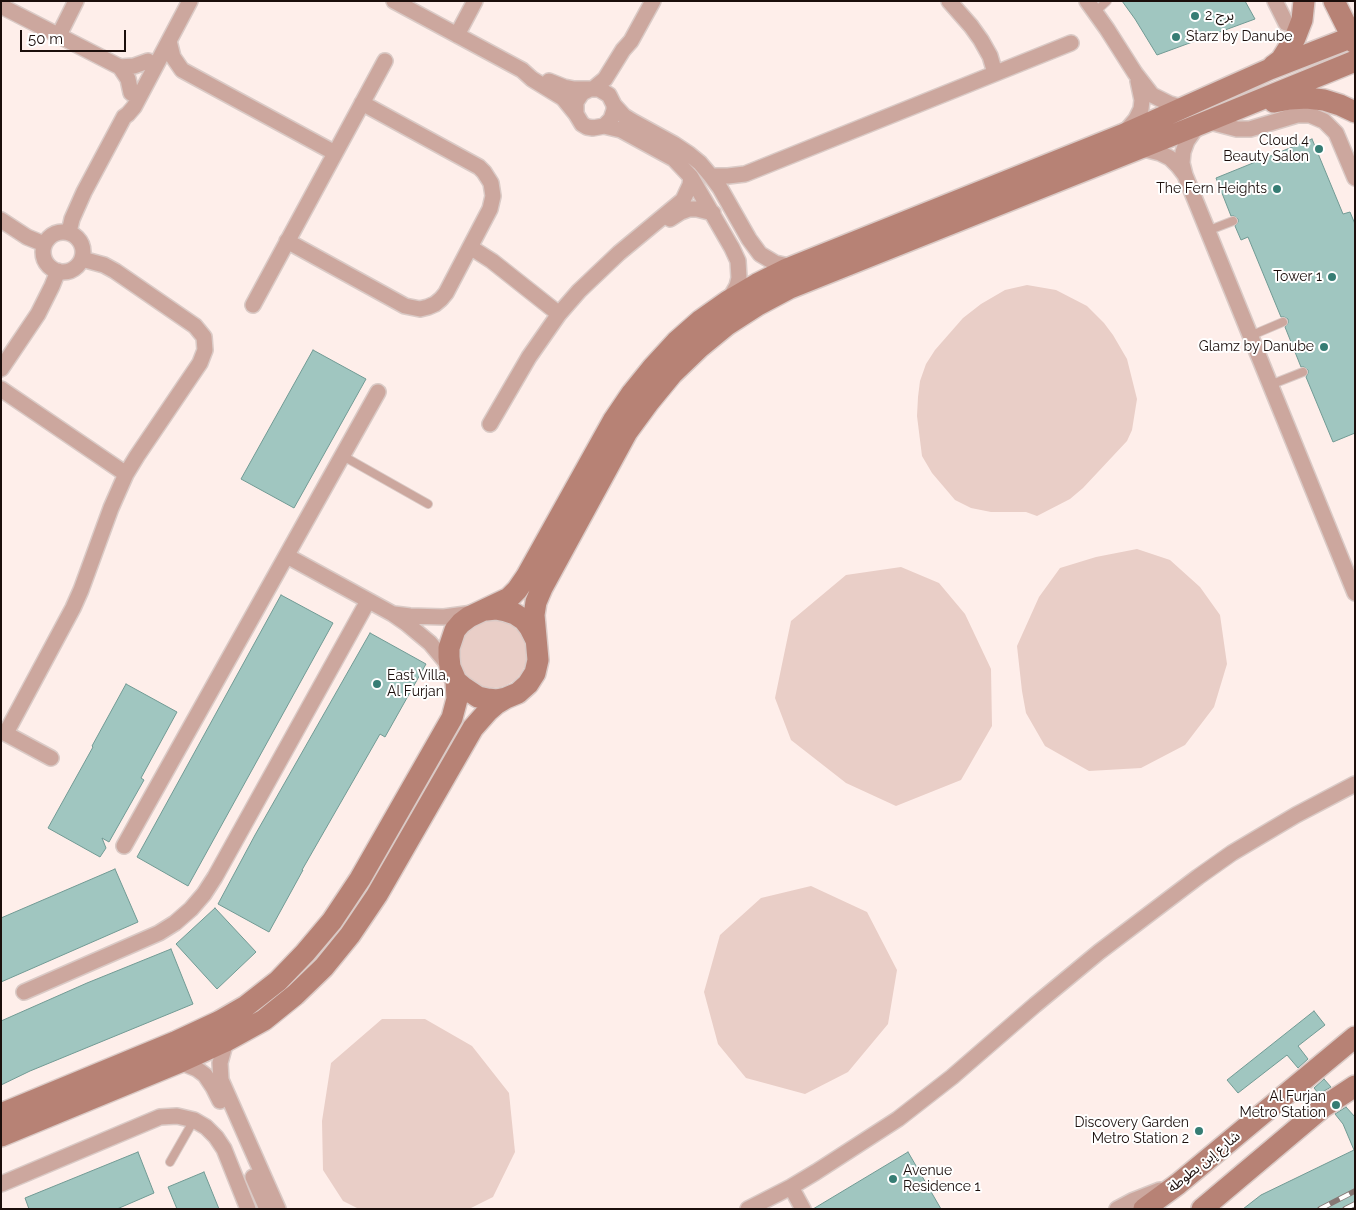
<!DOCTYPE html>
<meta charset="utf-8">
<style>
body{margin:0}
#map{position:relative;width:1356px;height:1210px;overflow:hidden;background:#feeeea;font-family:Raleway,sans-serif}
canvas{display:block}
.frame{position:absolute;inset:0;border:2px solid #1b0e0b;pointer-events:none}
.scale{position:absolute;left:20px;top:30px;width:106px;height:22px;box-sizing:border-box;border:2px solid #1b0e0b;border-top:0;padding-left:6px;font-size:15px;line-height:18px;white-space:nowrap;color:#1b0e0b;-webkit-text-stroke:4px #fff;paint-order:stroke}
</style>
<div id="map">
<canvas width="1356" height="1210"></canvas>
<div class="frame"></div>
<div class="scale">50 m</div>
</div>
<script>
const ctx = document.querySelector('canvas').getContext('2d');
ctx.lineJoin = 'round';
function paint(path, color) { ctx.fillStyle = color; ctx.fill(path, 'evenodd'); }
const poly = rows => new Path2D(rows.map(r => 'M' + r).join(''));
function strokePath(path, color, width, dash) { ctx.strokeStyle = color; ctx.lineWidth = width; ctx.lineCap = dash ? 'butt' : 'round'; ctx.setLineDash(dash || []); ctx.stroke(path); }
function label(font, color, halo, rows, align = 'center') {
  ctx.font = font + ' Raleway,"Noto Sans Arabic",sans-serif'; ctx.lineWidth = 4; ctx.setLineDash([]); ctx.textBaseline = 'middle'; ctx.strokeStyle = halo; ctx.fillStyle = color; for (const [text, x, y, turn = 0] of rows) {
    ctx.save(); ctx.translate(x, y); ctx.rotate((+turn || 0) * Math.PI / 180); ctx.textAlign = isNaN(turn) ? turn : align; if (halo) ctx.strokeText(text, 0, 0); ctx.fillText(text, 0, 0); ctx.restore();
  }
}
const green = poly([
 [1027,285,1056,290,1087,306,1104,323,1113,335,1127,359,1137,399,1132,430,1127,441,1083,488,1070,499,1037,516,1026,512,991,512,971,508,955,500,932,473,922,456,917,416,918,397,920,381,926,364,935,350,963,318,981,304,1005,290],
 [1137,549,1170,560,1200,587,1220,615,1227,664,1214,707,1185,745,1141,768,1089,771,1045,746,1026,713,1022,691,1017,646,1039,597,1060,568,1096,557],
 [901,567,939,583,965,614,991,669,992,726,961,780,896,806,846,783,791,740,775,698,791,621,846,575],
 '459 654a34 34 0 1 1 68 0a34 34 0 1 1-68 0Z',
 [811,886,867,912,897,970,888,1024,848,1072,805,1094,746,1078,718,1044,704,992,720,935,761,898],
 [382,1019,425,1019,472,1046,509,1093,515,1152,493,1197,469,1209,359,1209,343,1201,323,1170,322,1121,331,1063]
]);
const building = poly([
 [1122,1,1245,1,1255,19,1157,55,1135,19,1122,1],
 [1312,139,1343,214,1350,212,1355,224,1355,433,1333,442,1306,377,1308,373,1308,370,1304,367,1301,367,1285,327,1288,323,1288,319,1284,317,1281,317,1248,237,1241,240,1235,226,1238,222,1238,219,1234,216,1231,216,1216,178,1312,139],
 [313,350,366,379,294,508,241,479,313,350],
 [281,595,333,623,188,886,137,857,281,595],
 [370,633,426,664,385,737,380,734,302,870,303,870,269,932,218,904,255,835,370,633],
 [126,684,177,712,141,778,144,780,109,842,102,838,106,848,100,857,48,828,93,747,92,746,126,684],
 [115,869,138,922,1,982,1,918,115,869],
 [215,908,256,952,217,989,176,944,215,908],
 [171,949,193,1004,30,1071,1,1085,1,1021,87,983,171,949],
 [1314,1011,1325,1025,1298,1046,1308,1059,1298,1068,1287,1055,1238,1093,1227,1080,1314,1011],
 [1324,1079,1331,1087,1319,1094,1314,1088,1324,1079],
 [1346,1107,1355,1117,1355,1209,1243,1209,1261,1195,1354,1150,1343,1124,1335,1114,1346,1107],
 [138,1152,154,1193,117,1209,29,1209,25,1198,138,1152],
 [908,1152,941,1209,813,1209,908,1152],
 [204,1172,219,1209,177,1209,168,1187,204,1172]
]);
const lane = poly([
 [1095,12,1107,1],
 [1207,231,1233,221],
 [1250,336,1283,322],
 [1270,385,1303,372],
 [343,456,428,504],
 [170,1162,194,1120]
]);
const street = poly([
 [394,1,522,70,532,79,563,98,576,114],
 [949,1,971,26,981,40,990,56,995,73],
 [1087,1,1107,29,1135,73,1152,95,1170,104,1184,108],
 [1275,1,1286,23],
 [1,6,120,67,128,79,131,93],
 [59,35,76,1],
 [457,35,475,1],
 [169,41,173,57,182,70,335,153],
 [120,67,134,66,148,61],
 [549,81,564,87,574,89,599,89,609,95,614,105,614,110,611,119,604,126,593,128,587,127,582,124,576,114,576,102,582,93,588,90],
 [593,89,605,79,623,50,631,41,653,1],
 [614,105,624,116,632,121,674,144,689,154,700,163,711,176,720,188,749,239,760,254,775,263,793,267],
 [604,126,621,130,663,153,674,159,691,177,732,248,738,261,739,278,737,286,729,300],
 [1125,132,1136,119,1141,109,1142,100,1138,81],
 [1138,150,1148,150,1160,153,1170,158,1178,166,1185,175],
 [711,176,728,176,745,174,1071,43],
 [1355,178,1336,133,1324,121,1310,115,1297,115,1250,129,1237,129,1214,123,1203,123,1194,131,1187,141,1183,152,1182,163,1185,175,1355,593],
 [670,219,681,212,689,209,697,209,713,213],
 [1,220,27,237,44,244],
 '43 252a20 20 0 1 1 40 0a20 20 0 1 1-40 0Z',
 [69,232,72,219,84,192,124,117,128,114,134,107,190,1],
 [287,241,405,306,420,309,428,307,435,304,441,299,446,293,490,209,493,196,491,183,484,172,479,167,362,103],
 [470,247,492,261,559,314],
 [253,305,385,61],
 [1,369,38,314,52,286,58,271],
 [1,389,126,474],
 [490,424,529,357,559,314,579,291,619,253,683,200,690,185,691,177],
 [287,556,393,614,406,623,430,643,450,667],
 [394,614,410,616,444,617,473,613],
 [1,731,51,758],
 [6,733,73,608,81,590,111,508,126,474,137,456,200,363,205,350,204,337,195,326,115,271,104,265,82,259],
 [124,846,378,392],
 [24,992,159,933,175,923,191,909,204,894,215,877,368,601],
 [226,1041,220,1063,221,1080,278,1209],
 [180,1062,197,1069,205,1075,213,1087,220,1101],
 [253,1177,267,1209],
 [1,1184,160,1117,177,1116,194,1120,206,1127,216,1137,224,1149,248,1209],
 [791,1187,803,1209],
 [748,1209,791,1187,816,1172,898,1119,952,1077,1035,1005,1099,952,1198,877,1232,853,1296,815,1355,784],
 [1117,1209,1132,1201,1160,1190]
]);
const secondary = poly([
 [1334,1,1355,43],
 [1273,66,1281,60,1295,38,1302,20,1304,1],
 [1274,102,1290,99,1307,98,1324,100,1340,105,1355,112],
 [486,610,496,609,506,611,515,614,524,620,530,628,536,640],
 [506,698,497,700,487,699,478,697,463,687,456,681,450,667,449,657,449,648,455,630,461,623,469,617,509,598,517,590,526,577,613,421,632,393,653,367,676,342,701,320,728,301,757,284,787,269,1122,135,1270,69,1355,36],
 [1,1114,175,1042,220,1021,246,1006,278,981,305,953,332,921,360,879,452,718,457,699,456,681],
 [1,1136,180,1062,226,1041,264,1020,295,995,324,967,350,935,377,895,473,728,488,711,496,704,506,698,518,693,528,684,535,673,538,660,534,615,536,602,542,588,627,432,649,402,672,374,699,348,727,325,758,305,790,288,1203,123,1355,61],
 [1144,1209,1178,1184,1355,1037],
 [1202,1209,1323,1107,1355,1086]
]);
const rail = poly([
 [1320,1209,1355,1191],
 [1345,1209,1355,1204]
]);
const markers = [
 [1195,16,5,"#367d74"],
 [1176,37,5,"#367d74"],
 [1319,149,5,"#367d74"],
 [1277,189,5,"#367d74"],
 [1332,277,5,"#367d74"],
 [1324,347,5,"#367d74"],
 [377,684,5,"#367d74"],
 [1336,1105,5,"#367d74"],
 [1199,1131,5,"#367d74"],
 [893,1179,5,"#367d74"]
];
const poiNames = [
 ["برج 2",1205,16,"left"],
 ["Starz by Danube",1186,37,"left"],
 ["Cloud 4",1309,141],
 ["Beauty Salon",1309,157],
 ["The Fern Heights",1267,189],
 ["Tower 1",1322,277],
 ["Glamz by Danube",1314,347],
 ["East Villa,",387,676,"left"],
 ["Al Furjan",387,692,"left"],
 ["Al Furjan",1326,1097],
 ["Metro Station",1326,1113],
 ["Discovery Garden",1189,1123],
 ["Metro Station 2",1189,1139],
 ["Avenue",903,1171,"left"],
 ["Residence 1",903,1187,"left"]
];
const streetNames = [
 ["شارع إبن بطوطة",1204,1162,-39]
];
paint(green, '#e9cec7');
paint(building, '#a0c6c0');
strokePath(building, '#719a94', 1);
strokePath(lane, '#dacac6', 10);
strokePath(street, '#dacac6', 18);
strokePath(secondary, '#dacac6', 24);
strokePath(lane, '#cca79e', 8);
strokePath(street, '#cca79e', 15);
strokePath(secondary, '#b78275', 21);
strokePath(rail, '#857673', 5.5);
strokePath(rail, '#fff', 4, [11]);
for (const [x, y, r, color] of markers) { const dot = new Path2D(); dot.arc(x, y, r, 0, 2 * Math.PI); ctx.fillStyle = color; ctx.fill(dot); strokePath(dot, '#fff', 2); }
label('14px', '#1b0e0b', '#fff', poiNames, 'right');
label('14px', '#1b0e0b', '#fff', streetNames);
</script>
